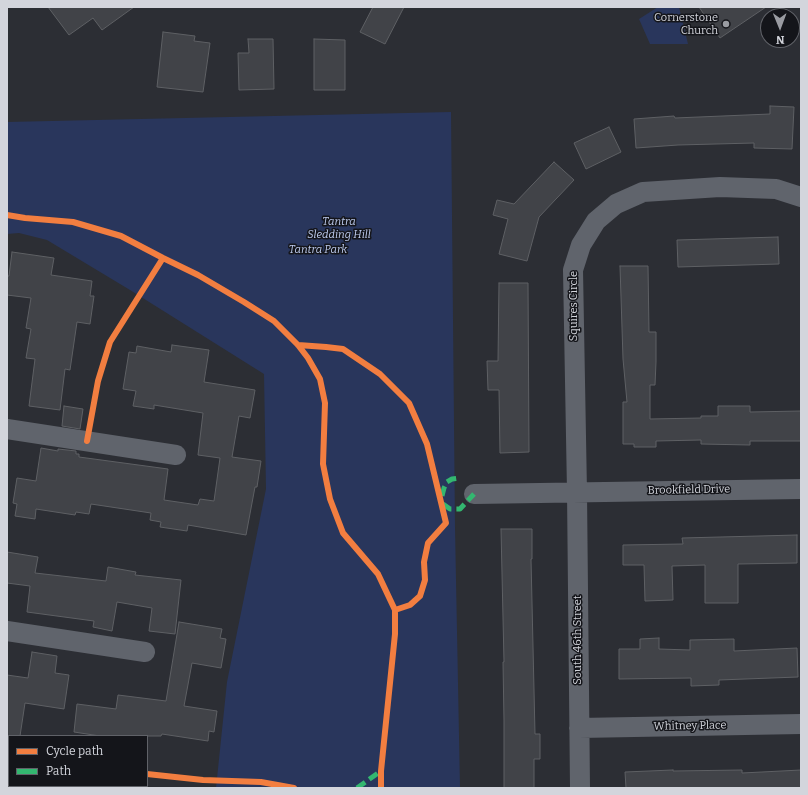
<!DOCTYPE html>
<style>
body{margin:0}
#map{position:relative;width:808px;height:795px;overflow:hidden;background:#2c2e34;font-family:Bitter,serif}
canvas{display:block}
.frame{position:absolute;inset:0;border:8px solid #d3d5dc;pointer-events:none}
.legend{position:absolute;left:8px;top:735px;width:140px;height:52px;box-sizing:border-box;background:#14151a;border:1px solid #606268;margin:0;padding:5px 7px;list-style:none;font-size:12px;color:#d3d5dc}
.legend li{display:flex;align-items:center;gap:8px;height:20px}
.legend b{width:20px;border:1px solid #606268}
.north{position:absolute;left:760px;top:8px;width:40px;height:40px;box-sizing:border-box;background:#14151a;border:1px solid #606268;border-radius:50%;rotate:179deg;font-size:11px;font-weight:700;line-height:16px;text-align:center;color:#d3d5dc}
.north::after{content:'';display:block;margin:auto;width:14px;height:18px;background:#999ba1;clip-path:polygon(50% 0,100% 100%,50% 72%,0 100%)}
</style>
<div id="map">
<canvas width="808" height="795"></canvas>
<div class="frame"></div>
<ul class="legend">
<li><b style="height:5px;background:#f27e40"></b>Cycle path</li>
<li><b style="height:5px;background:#33b770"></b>Path</li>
</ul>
<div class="north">N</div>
</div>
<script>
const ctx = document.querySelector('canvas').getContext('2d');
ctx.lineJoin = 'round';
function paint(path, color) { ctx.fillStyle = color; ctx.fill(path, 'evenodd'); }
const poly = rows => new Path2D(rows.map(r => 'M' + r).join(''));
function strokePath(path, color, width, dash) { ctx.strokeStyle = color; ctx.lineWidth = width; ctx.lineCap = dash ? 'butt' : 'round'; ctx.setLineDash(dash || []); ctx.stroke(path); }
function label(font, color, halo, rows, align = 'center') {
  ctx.font = font + ' Bitter,serif'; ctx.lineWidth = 3; ctx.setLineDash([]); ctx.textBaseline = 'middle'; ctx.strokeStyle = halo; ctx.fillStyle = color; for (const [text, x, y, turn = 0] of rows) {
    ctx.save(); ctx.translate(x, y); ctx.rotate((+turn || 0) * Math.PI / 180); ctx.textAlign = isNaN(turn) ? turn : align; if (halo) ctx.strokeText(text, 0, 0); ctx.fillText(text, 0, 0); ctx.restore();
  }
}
const green = poly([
 [658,7,679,7,688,44,650,44,639,19],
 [451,112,455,527,460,788,216,788,227,682,266,489,264,374,130,290,47,240,19,233,7,234,7,122]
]);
const stream = poly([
 [9,786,22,788]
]);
const building = poly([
 [48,7,134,7,102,30,93,18,69,35,48,7],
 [373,7,404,7,385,44,360,32,373,7],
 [699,7,766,7,720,38,699,7],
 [163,32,195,36,194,41,210,43,203,92,157,87,163,32],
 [248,39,273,39,274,89,239,90,238,53,249,53,248,39],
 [314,39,345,40,345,90,314,90,314,39],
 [770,106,794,107,792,149,754,148,754,143,678,145,636,148,634,119,674,116,675,118,770,114,770,106],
 [609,127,621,152,586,169,574,143,609,127],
 [554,162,574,180,539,217,527,261,499,254,508,219,493,215,497,200,514,204,554,162],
 [778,237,779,264,678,267,677,240,778,237],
 [12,252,54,258,51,275,92,281,90,296,94,296,90,324,77,322,70,370,65,369,60,410,29,406,35,359,26,358,31,329,26,328,31,298,7,295,7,276,9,276,12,252],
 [620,266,648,266,649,332,656,332,656,362,655,385,650,385,650,419,701,418,701,416,718,416,718,406,750,406,750,412,801,411,801,441,750,441,750,445,701,444,701,440,656,441,656,447,634,447,634,444,623,444,623,402,627,402,623,359,620,266],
 [499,283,528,283,529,452,500,453,499,390,488,390,487,361,498,361,499,283],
 [172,345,209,350,204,382,255,390,250,418,239,416,232,457,261,461,257,487,255,487,246,535,188,525,187,531,160,527,161,522,150,520,151,513,91,504,89,514,76,512,75,515,36,509,35,519,15,516,17,504,13,503,17,478,36,481,41,448,58,451,58,449,76,451,76,454,79,454,79,457,168,469,164,500,198,505,200,499,214,501,220,458,198,455,203,413,154,405,154,409,133,406,136,391,123,389,129,352,136,353,137,346,171,352,172,345],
 [64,406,83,409,80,429,62,426,64,406],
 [501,529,532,529,532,559,531,559,535,734,540,734,540,759,534,759,534,788,504,788,504,721,503,662,504,662,501,529],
 [797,535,797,563,738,564,738,603,705,603,705,565,672,566,673,600,645,601,644,565,623,565,623,545,683,544,682,538,797,535],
 [7,552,38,557,35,573,106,581,108,567,136,572,135,575,181,580,175,634,149,631,152,608,117,602,112,631,93,627,94,621,27,612,30,586,7,583,7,552],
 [179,622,222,629,220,638,226,639,221,668,192,663,184,706,217,711,214,732,209,731,208,741,162,734,161,736,100,736,74,732,77,704,116,709,118,695,166,701,179,622],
 [659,638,659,649,690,650,690,640,734,639,734,651,797,648,798,677,719,680,719,685,691,686,691,678,619,679,619,649,640,649,640,639,659,638],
 [32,652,57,656,55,673,69,675,64,709,25,703,20,736,9,736,9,756,7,756,7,675,28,678,32,652],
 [673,770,673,771,742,770,742,773,801,770,801,788,626,788,625,772,673,770]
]);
const street = poly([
 [7,429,176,455],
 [474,494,801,489],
 [7,631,145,652],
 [579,728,801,724],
 [580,788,577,492,573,270,581,245,596,221,616,204,643,192,720,187,776,189,801,197]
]);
const quiet = poly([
 [442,496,444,488,447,482,452,479,459,478],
 [443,504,450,509,460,509,474,494],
 [7,757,9,757],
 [357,788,381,771]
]);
const cycleway = poly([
 [7,215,25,218,73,222,121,236,163,258,198,275,244,302,274,321,298,345,308,358,320,379,325,403,323,464,330,499,343,533,378,574,395,610,395,634,381,771,381,788],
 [298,345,326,347,343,349,380,374,409,403,427,444,446,523,428,543,424,562,425,580,420,596,410,605,395,610],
 [87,441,98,381,110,342,163,258],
 [147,774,203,780,261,782,294,788]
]);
const markers = [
 [726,24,4,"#999ba1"]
];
const poiNames = [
 ["Cornerstone",718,18],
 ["Church",718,31]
];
const parkNames = [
 ["Tantra",339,222],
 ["Sledding Hill",339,235],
 ["Tantra Park",318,250]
];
const streetNames = [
 ["Squires Circle",574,306,-90],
 ["Brookfield Drive",689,490,-1],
 ["South 46th Street",578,640,-90],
 ["Whitney Place",690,726,-1]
];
paint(green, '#29365c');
strokePath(stream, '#080b3d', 6);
paint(building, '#414348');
strokePath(building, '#5e6064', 1);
strokePath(street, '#60646c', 20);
strokePath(quiet, '#33b770', 5, [10, 5]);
strokePath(cycleway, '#f27e40', 6);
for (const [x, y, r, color] of markers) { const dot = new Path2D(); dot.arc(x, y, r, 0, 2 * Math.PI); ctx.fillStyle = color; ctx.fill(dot); strokePath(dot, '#14151a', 1.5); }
label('11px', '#d3d5dc', '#14151a', poiNames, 'right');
label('italic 11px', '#bfcdf0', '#14151a', parkNames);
label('11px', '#d3d5dc', '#14151a', streetNames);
</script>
